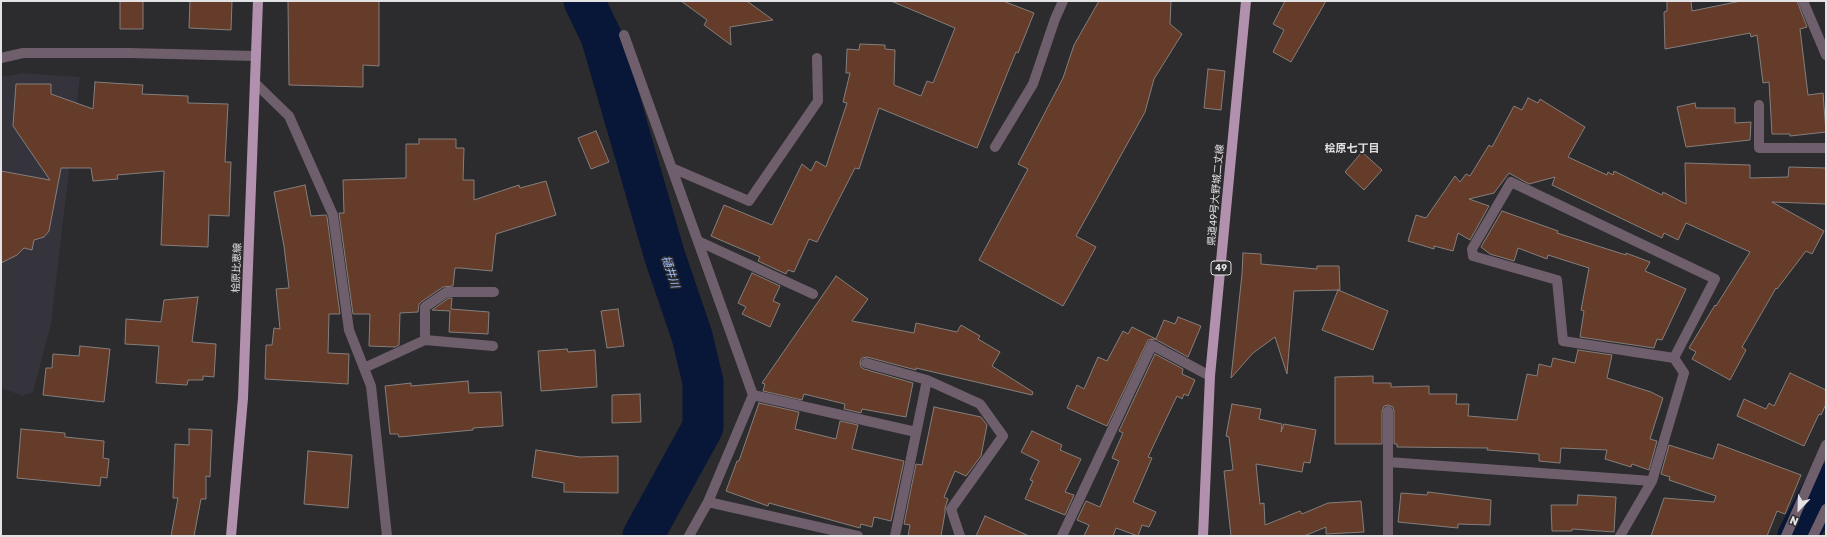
<!DOCTYPE html>
<meta charset="utf-8">
<style>
body{margin:0}
#map{position:relative;width:1827px;height:537px;overflow:hidden;background:#2c2b2e;font-family:Rubik,sans-serif}
canvas{display:block}
.frame{position:absolute;inset:0;border:2px solid #e3e2e4;pointer-events:none}
.north{position:absolute;left:1779px;top:489px;width:40px;height:40px;-webkit-text-stroke:3px #2c2b2e;paint-order:stroke;rotate:203deg;font-size:11px;font-weight:700;line-height:16px;text-align:center;color:#e3e2e4}
.north::after{content:'';display:block;margin:auto;width:14px;height:18px;background:#e3e2e4;clip-path:polygon(50% 0,100% 100%,50% 72%,0 100%)}
</style>
<div id="map">
<canvas width="1827" height="537"></canvas>
<div class="frame"></div>
<div class="north">N</div>
</div>
<script>
const ctx = document.querySelector('canvas').getContext('2d');
ctx.lineJoin = 'round';
function paint(path, color) { ctx.fillStyle = color; ctx.fill(path, 'evenodd'); }
const poly = rows => new Path2D(rows.map(r => 'M' + r).join(''));
function strokePath(path, color, width, dash) { ctx.strokeStyle = color; ctx.lineWidth = width; ctx.lineCap = dash ? 'butt' : 'round'; ctx.setLineDash(dash || []); ctx.stroke(path); }
function label(font, color, halo, rows, align = 'center') {
  ctx.font = font + ' Rubik,"Noto Sans JP",sans-serif'; ctx.lineWidth = 3; ctx.setLineDash([]); ctx.textBaseline = 'middle'; ctx.strokeStyle = halo; ctx.fillStyle = color; for (const [text, x, y, turn = 0] of rows) {
    ctx.save(); ctx.translate(x, y); ctx.rotate((+turn || 0) * Math.PI / 180); ctx.textAlign = isNaN(turn) ? turn : align; if (halo) ctx.strokeText(text, 0, 0); ctx.fillText(text, 0, 0); ctx.restore();
  }
}
const built = poly([
 [23,73,80,77,51,324,33,392,23,396,1,388,1,77]
]);
const river = poly([
 [584,1,601,36,665,257,692,336,703,382,703,427,643,536],
 [1798,536,1826,484]
]);
const building = poly([
 [120,1,143,1,143,29,120,29,120,1],
 [190,1,232,1,231,30,189,28,190,1],
 [288,1,379,1,379,66,363,65,363,87,289,85,288,1],
 [681,1,747,1,773,20,730,27,731,45,704,25,707,20,681,1],
 [891,1,1003,1,1034,13,1018,53,1016,52,977,148,879,108,859,169,855,168,817,242,809,239,794,272,788,270,786,274,758,261,760,257,711,236,724,205,772,225,802,164,811,171,816,161,826,167,847,103,843,102,850,73,846,73,847,49,859,50,860,44,885,45,885,49,895,50,894,85,921,96,927,81,933,83,955,28,891,1],
 [1099,1,1171,1,1170,24,1182,34,1154,79,1145,112,1076,236,1096,247,1063,306,979,260,1028,169,1018,164,1063,78,1074,45,1099,1],
 [1285,1,1326,1,1291,62,1273,52,1284,30,1273,24,1285,1],
 [1667,1,1691,1,1692,11,1741,1,1797,1,1807,27,1800,29,1808,95,1823,93,1826,132,1790,136,1790,134,1772,134,1769,82,1763,83,1757,35,1751,37,1750,33,1665,49,1664,12,1667,11,1667,1],
 [1208,69,1225,71,1221,110,1204,108,1208,69],
 [95,82,143,85,142,94,188,96,188,103,228,104,225,162,231,162,229,216,209,215,208,247,161,245,164,171,117,175,118,179,93,181,91,168,61,168,49,231,44,237,34,240,32,250,24,248,17,255,1,263,1,171,50,180,13,126,16,84,51,84,51,94,93,109,95,82],
 [1528,98,1538,103,1540,99,1585,127,1568,157,1607,175,1608,172,1613,175,1614,171,1662,195,1663,192,1686,204,1685,163,1750,165,1750,178,1788,177,1789,167,1826,168,1826,204,1772,202,1824,231,1812,254,1806,251,1777,289,1776,288,1742,347,1746,350,1730,380,1692,359,1696,352,1689,348,1715,305,1716,306,1750,252,1686,223,1678,240,1664,233,1662,238,1552,185,1555,177,1529,184,1509,173,1494,193,1469,199,1489,206,1470,240,1458,233,1453,251,1434,246,1434,249,1408,241,1416,215,1426,218,1455,176,1460,182,1466,174,1470,176,1489,145,1492,147,1514,106,1522,110,1528,98],
 [1695,103,1696,108,1735,108,1735,123,1751,122,1750,140,1686,147,1677,107,1695,103],
 [596,131,609,162,591,169,578,138,596,131],
 [419,139,456,139,456,148,464,148,463,180,474,180,474,200,519,185,520,188,546,181,556,215,496,234,492,271,460,268,455,268,453,286,443,287,421,302,419,304,418,312,400,313,399,345,395,347,369,346,370,314,353,314,339,213,344,213,343,180,406,178,406,144,419,144,419,139],
 [1362,152,1382,170,1364,190,1345,172,1362,152],
 [305,185,311,216,326,215,327,217,340,314,329,314,328,353,349,354,348,384,265,379,266,345,272,345,274,328,280,329,276,289,289,288,284,246,274,192,305,185],
 [1502,211,1558,231,1557,233,1626,255,1626,253,1650,262,1645,271,1686,289,1662,340,1657,339,1654,348,1580,337,1584,311,1581,310,1589,268,1548,255,1547,259,1518,248,1514,261,1490,254,1481,247,1502,211],
 [1243,253,1261,254,1261,264,1317,269,1317,266,1339,266,1340,290,1294,291,1287,374,1275,337,1253,353,1231,378,1242,274,1243,253],
 [752,273,780,286,773,301,780,304,770,327,742,314,746,307,738,303,752,273],
 [836,276,868,299,852,321,914,333,916,323,957,332,961,325,980,336,978,339,1000,352,992,366,1033,392,1032,395,916,368,916,370,867,357,862,358,860,362,861,367,864,369,913,383,906,417,862,409,861,413,844,409,845,404,804,394,802,400,763,391,765,384,762,383,836,276],
 [1338,290,1388,311,1373,350,1322,330,1338,290],
 [198,297,192,342,216,344,214,377,203,376,203,380,188,380,187,385,156,383,159,346,125,344,126,319,161,322,164,300,198,297],
 [449,298,452,298,451,309,489,312,488,334,449,332,450,311,432,310,449,298],
 [618,309,624,346,607,348,601,311,618,309],
 [1178,317,1201,326,1188,357,1155,339,1148,340,1107,426,1067,408,1077,385,1084,389,1098,357,1107,361,1123,331,1128,334,1132,327,1156,339,1164,320,1175,324,1178,317],
 [80,346,110,349,104,402,43,395,46,368,52,368,53,354,79,356,80,346],
 [567,349,568,352,595,350,597,387,541,391,538,351,567,349],
 [1578,350,1612,355,1607,378,1651,392,1663,398,1650,439,1657,441,1649,470,1632,464,1631,467,1605,459,1607,450,1561,448,1560,463,1539,461,1539,454,1487,450,1488,448,1397,447,1397,444,1394,444,1394,411,1393,407,1388,405,1384,406,1382,411,1382,444,1335,444,1335,377,1373,376,1373,383,1391,383,1391,387,1429,386,1429,394,1457,394,1456,404,1469,404,1468,416,1517,420,1527,374,1537,376,1539,364,1551,367,1553,358,1575,363,1578,350],
 [1155,354,1183,369,1182,374,1195,380,1188,396,1184,394,1182,399,1177,396,1148,457,1152,458,1133,502,1156,512,1149,527,1142,525,1138,536,1116,528,1113,536,1084,536,1089,525,1077,520,1086,501,1100,507,1119,461,1112,458,1123,433,1119,431,1155,354],
 [1790,373,1826,390,1826,404,1821,415,1819,414,1804,446,1737,416,1744,399,1766,409,1769,403,1774,406,1790,373],
 [468,381,469,393,501,392,503,426,473,428,473,430,399,437,398,434,390,434,385,386,411,383,411,386,468,381],
 [640,394,641,422,612,423,612,395,640,394],
 [759,403,799,412,795,429,836,439,840,421,858,425,852,449,904,461,891,521,874,517,872,527,861,524,860,528,769,503,768,506,726,491,737,461,739,461,759,403],
 [1232,404,1261,409,1259,419,1282,424,1281,432,1284,424,1316,430,1310,463,1304,462,1302,472,1256,464,1260,504,1264,503,1265,525,1300,511,1302,514,1328,503,1361,501,1364,532,1326,534,1326,527,1304,536,1231,536,1224,471,1233,470,1229,437,1226,436,1232,404],
 [934,407,981,417,987,425,981,456,966,476,955,471,944,497,948,499,945,508,945,513,941,536,908,536,910,525,904,524,916,464,922,465,934,407],
 [21,429,65,433,65,437,104,441,103,458,109,459,107,478,101,477,100,486,17,478,21,429],
 [189,429,212,430,210,477,206,476,206,499,201,499,194,536,171,536,178,498,173,498,175,444,189,445,189,429],
 [1032,431,1062,445,1060,450,1081,459,1065,492,1074,495,1065,515,1025,499,1033,481,1030,480,1039,461,1021,452,1032,431],
 [1718,444,1801,475,1785,514,1777,511,1767,536,1651,536,1664,498,1714,502,1716,496,1669,480,1670,477,1661,474,1669,445,1713,459,1718,444],
 [536,450,580,457,618,456,618,493,564,492,564,483,532,477,536,450],
 [308,451,352,455,348,508,304,504,308,451],
 [1428,492,1491,500,1490,525,1458,524,1458,528,1398,522,1401,493,1427,495,1428,492],
 [1578,495,1616,497,1614,532,1572,529,1572,531,1552,531,1551,505,1577,505,1578,495],
 [985,516,1029,536,976,536,985,516]
]);
const minor = poly([
 [1803,1,1826,55],
 [624,35,753,395,708,502,689,536],
 [1,58,23,53,129,53,256,56],
 [255,83,289,116,333,215,349,330,371,386,387,536],
 [1759,105,1759,148,1826,148],
 [995,147,1033,84,1055,19,1063,1],
 [672,168,749,201,818,101,817,58],
 [698,241,813,294],
 [425,340,425,307,447,292,494,292],
 [866,363,927,380,895,536],
 [364,368,425,340,493,346],
 [927,380,980,404,1003,436,951,509,960,536],
 [753,395,916,432],
 [1388,411,1388,536],
 [1388,462,1652,481,1684,373,1674,358,1715,279,1511,182,1472,249,1473,256,1557,280,1563,341,1674,358],
 [708,502,858,536],
 [1062,536,1152,345,1210,376],
 [1620,536,1652,481],
 [1786,536,1826,445],
 [1813,536,1826,509]
]);
const major = poly([
 [231,536,243,398,258,1],
 [1203,536,1210,376,1246,1]
]);
const shields = [
 [1221,268,20]
];
const shieldNames = [
 ["49",1221,268]
];
const streetNames = [
 ["県道49号大野城二丈線",1216,195,-85],
 ["桧原比恵線",237,268,-88]
];
const neighbourhoodNames = [
 ["桧原七丁目",1352,149]
];
const waterNames = [
 ["樋井川",670,272,72]
];
paint(built, '#35333c');
strokePath(river, '#081737', 41);
paint(building, '#643c29');
strokePath(building, '#847f7d', 1);
strokePath(minor, '#6f5f6c', 10);
strokePath(major, '#b191ad', 10);
for (const [x, y, w] of shields) { const box = new Path2D(); box.roundRect(x - w / 2, y - 7, w, 14, 3); ctx.fillStyle = '#2c2b2e'; ctx.fill(box); strokePath(box, '#e3e2e4', 1); }
label('bold 9px', '#e3e2e4', null, shieldNames);
label('10px', '#e3e2e4', '#2c2b2e', streetNames);
label('bold 11px', '#e0dfe3', '#2c2b2e', neighbourhoodNames);
label('italic 11px', '#a1c2ff', '#2c2b2e', waterNames);
</script>
